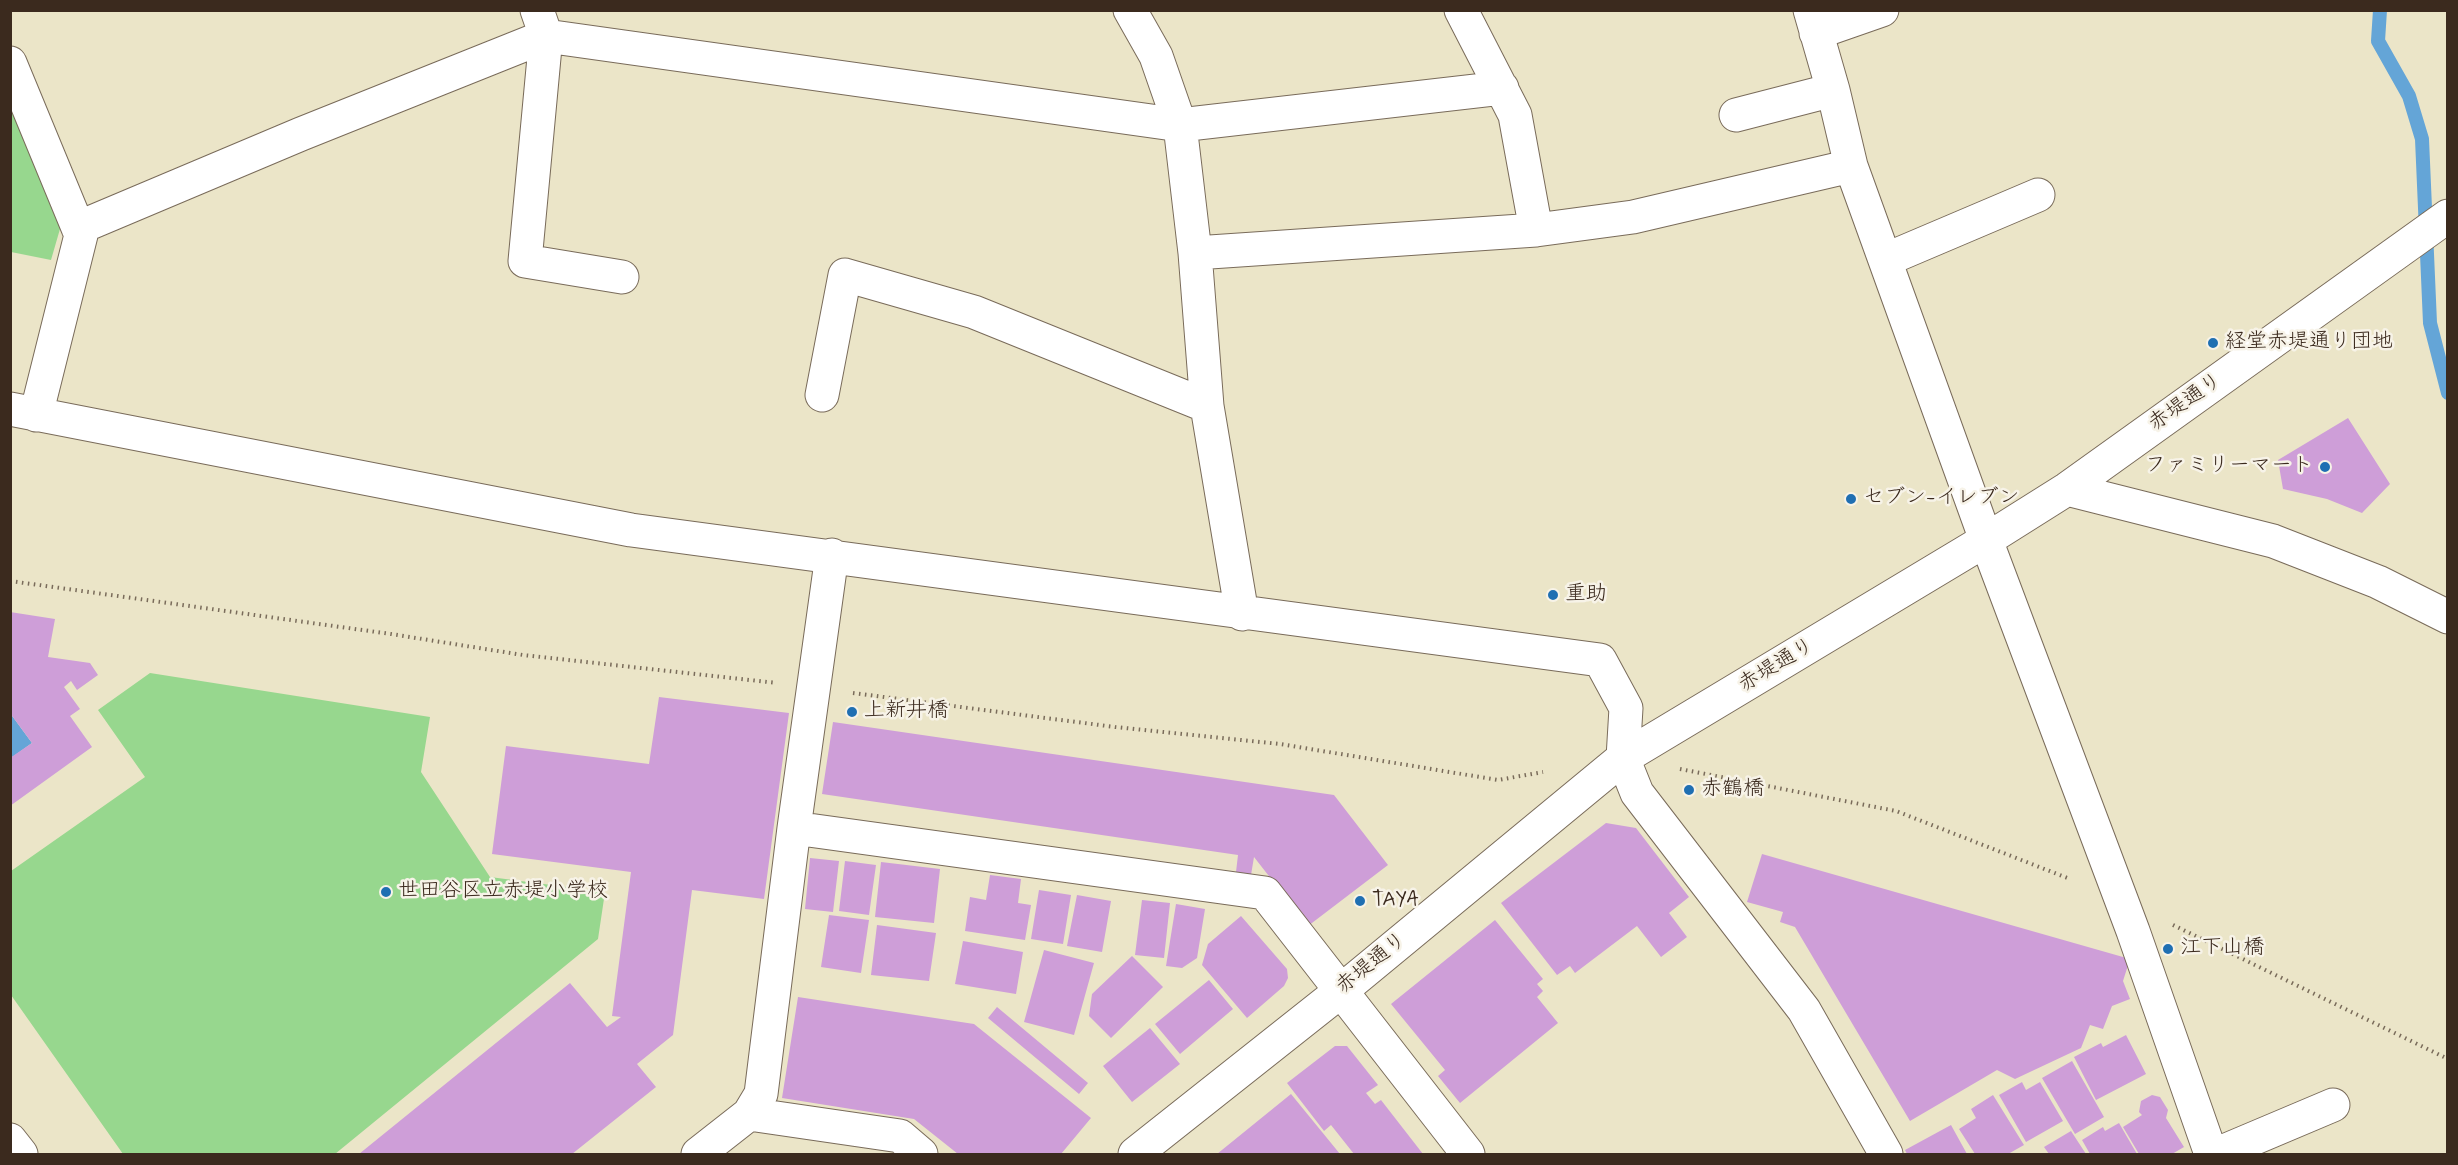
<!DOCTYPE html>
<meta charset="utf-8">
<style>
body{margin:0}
#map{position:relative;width:2458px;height:1165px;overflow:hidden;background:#ebe5c8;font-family:Mynerve,sans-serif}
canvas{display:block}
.frame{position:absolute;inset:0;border:12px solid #3b2a1e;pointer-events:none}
</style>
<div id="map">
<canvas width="2458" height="1165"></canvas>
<div class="frame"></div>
</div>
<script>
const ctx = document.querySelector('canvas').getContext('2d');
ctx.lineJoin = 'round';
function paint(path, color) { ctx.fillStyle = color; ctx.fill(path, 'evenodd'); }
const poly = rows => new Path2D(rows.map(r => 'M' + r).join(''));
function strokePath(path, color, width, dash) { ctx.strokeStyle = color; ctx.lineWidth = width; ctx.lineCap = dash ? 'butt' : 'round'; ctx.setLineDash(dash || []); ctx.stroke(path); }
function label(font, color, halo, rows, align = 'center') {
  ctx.font = font + ' Mynerve,"Klee One",sans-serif'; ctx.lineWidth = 5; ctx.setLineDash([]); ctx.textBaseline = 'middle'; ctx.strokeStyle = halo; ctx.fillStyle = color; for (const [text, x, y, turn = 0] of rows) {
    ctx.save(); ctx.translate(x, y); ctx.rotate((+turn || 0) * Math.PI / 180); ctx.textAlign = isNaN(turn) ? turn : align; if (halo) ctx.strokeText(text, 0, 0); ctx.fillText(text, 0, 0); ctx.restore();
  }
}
const green = poly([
 [10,104,62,222,51,260,11,252],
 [150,673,430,717,421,772,490,877,605,892,598,939,335,1154,123,1154,11,995,11,871,145,777,98,710]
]);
const water = poly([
 [10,713,32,743,11,758,10,758]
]);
const stream = poly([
 [2380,10,2378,41,2409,96,2422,139,2430,323,2448,393]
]);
const building = poly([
 [2348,418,2390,484,2362,513,2327,499,2283,489,2278,460],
 [10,612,55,619,48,657,90,663,98,675,77,690,71,681,64,687,80,709,70,716,92,747,10,806,10,758,32,743,10,713],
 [659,697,789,713,764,899,692,890,673,1035,637,1064,656,1087,572,1154,359,1154,570,983,607,1027,621,1017,612,1016,631,872,492,854,506,746,649,764],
 [833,722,1334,795,1388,865,1308,926,1254,857,1251,875,1236,872,1238,855,822,794],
 [1606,823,1636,828,1689,897,1669,913,1687,937,1661,957,1637,926,1575,973,1570,966,1557,975,1501,903],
 [1762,854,2130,959,2123,981,2130,999,2112,1006,2103,1029,2090,1025,2081,1048,2015,1079,1997,1070,1910,1121,1795,927,1780,922,1783,912,1747,902],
 [810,858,839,861,833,912,805,909],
 [845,861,876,865,869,915,839,911],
 [881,862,940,869,934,923,875,917],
 [990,875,1021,879,1018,903,1031,905,1025,940,965,931,970,897,986,900],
 [1039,890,1071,895,1063,944,1031,939],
 [1077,895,1111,901,1102,952,1067,946],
 [1142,900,1170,903,1164,958,1135,955],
 [1176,904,1205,909,1197,958,1182,968,1166,966],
 [829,915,869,920,861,973,821,967],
 [1241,916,1287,969,1288,978,1284,986,1247,1018,1202,965,1208,944],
 [1495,920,1543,979,1537,984,1543,991,1537,997,1558,1023,1460,1103,1438,1076,1445,1070,1391,1004],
 [877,925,936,933,929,981,871,975],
 [963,941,1023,952,1016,994,955,984],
 [1044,950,1094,963,1074,1035,1024,1022],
 [1132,956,1163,987,1111,1038,1089,1016,1092,994],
 [1209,980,1233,1009,1180,1054,1155,1024],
 [798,997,974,1024,1091,1118,1061,1154,958,1154,914,1119,782,1098],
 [997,1007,1088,1083,1079,1094,988,1018],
 [1150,1028,1180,1064,1132,1102,1103,1066],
 [2126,1035,2146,1074,2096,1100,2074,1057,2101,1043,2103,1047],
 [1335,1046,1347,1046,1378,1085,1366,1093,1375,1104,1381,1100,1423,1154,1354,1154,1331,1125,1324,1131,1287,1083],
 [2072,1061,2104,1117,2075,1134,2042,1078],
 [2022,1082,2026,1090,2040,1082,2063,1121,2026,1142,1999,1095],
 [1291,1094,1340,1154,1217,1154],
 [1993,1095,2024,1145,2008,1154,1975,1154,1959,1129,1976,1118,1971,1109],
 [2152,1095,2160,1097,2168,1110,2166,1118,2184,1147,2172,1154,2139,1154,2123,1127,2142,1115,2139,1112,2141,1101],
 [2119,1123,2137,1154,2090,1154,2082,1140,2103,1127,2105,1131],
 [1951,1125,1967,1154,1907,1154,1905,1150],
 [2071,1131,2086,1154,2049,1154,2044,1147]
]);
const path = poly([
 [10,581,391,634,523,655,777,683],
 [853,693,1115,727,1280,744,1498,780,1543,772],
 [1680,769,1896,811,2070,879],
 [2173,925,2448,1059]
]);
const minor = poly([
 [537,10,546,36,525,261,622,277],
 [1130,10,1156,56,1180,125,1195,253,1207,406,1242,614],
 [1461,10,1515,115,1536,230],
 [1810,10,1833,90,1851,166,1986,540,2133,931,2211,1154],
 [1816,33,1882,10],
 [10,63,81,235,36,415],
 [1736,115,1833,90],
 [78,228,301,134,546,36,1180,125,1502,88],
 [1195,253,1536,230,1633,217,1851,166],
 [1885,260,2038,195],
 [822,395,845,275,974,312,1207,406],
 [10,409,631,530,1600,660,1626,708,1623,758,1637,793,1804,1010,1886,1154],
 [2067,489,2273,541,2378,582,2448,617],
 [794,828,1265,893,1468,1154],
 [749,1114,900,1136,921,1154],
 [10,1140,21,1154],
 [698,1154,749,1114,761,1094,794,828,832,555],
 [1135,1154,1342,990,1623,758,1986,540,2067,489,2448,216],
 [2217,1154,2333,1105]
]);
const markers = [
 [2213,343,6,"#1f6fb2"],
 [2325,467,6,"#1f6fb2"],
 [1851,499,6,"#1f6fb2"],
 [1553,595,6,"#1f6fb2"],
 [852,712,6,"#1f6fb2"],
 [1689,790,6,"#1f6fb2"],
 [386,892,6,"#1f6fb2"],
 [1360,901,6,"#1f6fb2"],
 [2168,949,6,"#1f6fb2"]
];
const poiNames = [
 ["経堂赤堤通り団地",2225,343],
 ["ファミリーマート",2313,467,"right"],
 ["セブン-イレブン",1863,499],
 ["重助",1565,595],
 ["上新井橋",864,712],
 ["赤鶴橋",1701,790],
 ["世田谷区立赤堤小学校",398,892],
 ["TAYA",1372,901],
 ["江下山橋",2180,949]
];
const streetNames = [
 ["赤堤通り",2186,403,-35],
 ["赤堤通り",1777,666,-31],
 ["赤堤通り",1372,964,-39]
];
paint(green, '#97d78e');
paint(water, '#64a5d7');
strokePath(stream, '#64a5d7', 14);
paint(building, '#ce9ed8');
strokePath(minor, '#796b5a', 35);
strokePath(path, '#796b5a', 4, [1.5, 4.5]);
strokePath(minor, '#fff', 33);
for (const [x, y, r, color] of markers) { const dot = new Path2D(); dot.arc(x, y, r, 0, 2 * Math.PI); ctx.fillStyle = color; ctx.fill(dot); strokePath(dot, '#f7f3e8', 2); }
label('21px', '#3b2a1e', '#f7f3e8', poiNames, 'left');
label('21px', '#3b2a1e', '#f7f3e8', streetNames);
</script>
